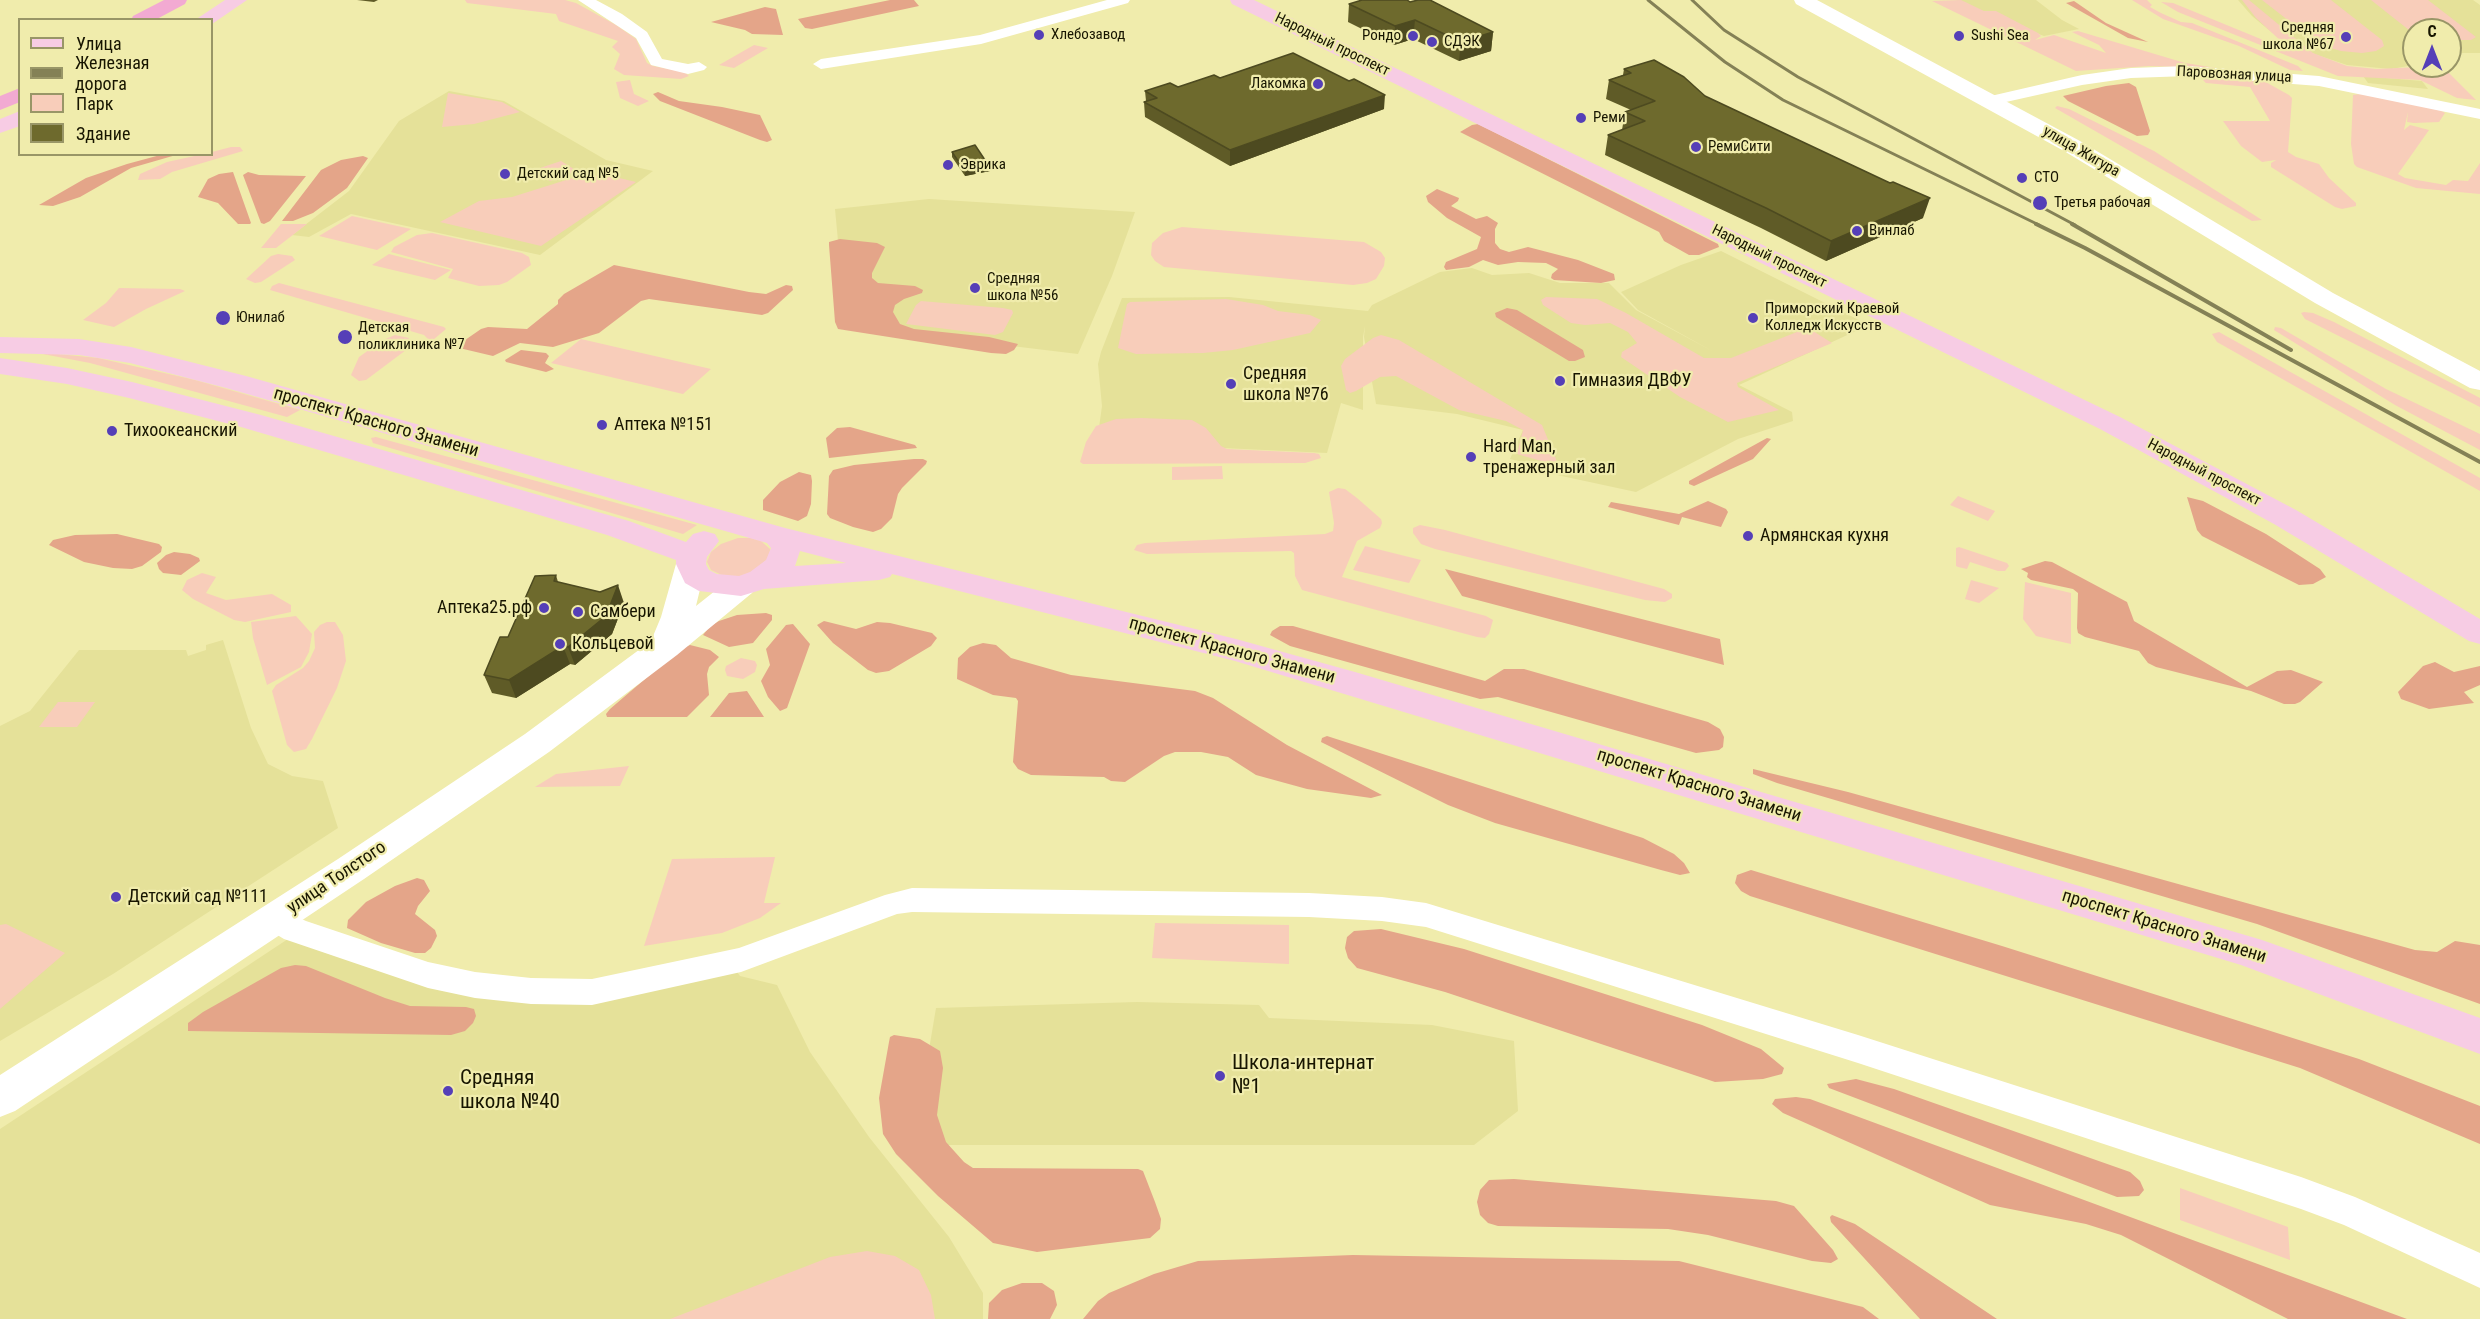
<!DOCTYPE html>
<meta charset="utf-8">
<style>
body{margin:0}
#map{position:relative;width:2480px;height:1319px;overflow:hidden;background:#f0ecac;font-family:"Roboto Condensed",sans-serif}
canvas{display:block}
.legend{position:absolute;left:18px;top:18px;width:195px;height:138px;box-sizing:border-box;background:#f0ecac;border:2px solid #999667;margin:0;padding:8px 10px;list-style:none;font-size:18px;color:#171500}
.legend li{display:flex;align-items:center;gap:12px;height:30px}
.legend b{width:30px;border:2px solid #999667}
.north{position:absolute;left:2402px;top:18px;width:60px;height:60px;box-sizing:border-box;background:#f0ecac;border:2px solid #999667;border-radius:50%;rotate:0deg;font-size:16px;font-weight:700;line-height:24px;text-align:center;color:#171500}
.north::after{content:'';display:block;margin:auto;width:21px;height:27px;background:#553fb7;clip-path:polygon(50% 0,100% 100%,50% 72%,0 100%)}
</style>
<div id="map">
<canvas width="2480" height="1319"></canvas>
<ul class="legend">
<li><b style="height:8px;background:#f7cce4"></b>Улица</li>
<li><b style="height:8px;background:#848156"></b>Железная дорога</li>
<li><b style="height:16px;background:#f8cdba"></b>Парк</li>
<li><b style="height:16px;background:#6e6a2d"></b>Здание</li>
</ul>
<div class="north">С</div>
</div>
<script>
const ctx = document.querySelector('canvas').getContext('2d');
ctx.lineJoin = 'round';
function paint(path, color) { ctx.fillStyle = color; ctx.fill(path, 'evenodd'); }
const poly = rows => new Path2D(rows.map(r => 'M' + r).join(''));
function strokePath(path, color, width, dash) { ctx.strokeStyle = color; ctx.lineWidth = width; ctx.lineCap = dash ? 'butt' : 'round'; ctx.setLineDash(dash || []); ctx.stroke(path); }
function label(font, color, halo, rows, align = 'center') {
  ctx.font = font + ' "Roboto Condensed",sans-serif'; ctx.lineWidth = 4.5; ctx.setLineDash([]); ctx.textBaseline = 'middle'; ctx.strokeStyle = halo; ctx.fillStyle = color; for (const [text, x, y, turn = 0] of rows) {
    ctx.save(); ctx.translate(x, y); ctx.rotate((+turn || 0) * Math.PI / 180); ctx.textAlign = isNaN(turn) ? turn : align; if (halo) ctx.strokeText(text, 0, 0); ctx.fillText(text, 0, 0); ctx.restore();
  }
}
const built = poly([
 [1956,0,2036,0,2062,20,2079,29,2044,36,1984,14],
 [2238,0,2473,0,2480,5,2480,53,2450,53,2450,30,2414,30,2414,65,2391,69,2347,65,2287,45,2252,16],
 [2363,76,2422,81,2428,89,2368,83],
 [449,91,504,101,606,160,653,171,540,255,351,214,309,237,292,235,349,191,399,121],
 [929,199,1135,212,1112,276,1078,354,846,326,835,209],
 [1721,251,1869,325,1739,385,1792,412,1793,421,1738,439,1636,492,1543,472,1544,467,1510,459,1523,430,1457,414,1376,404,1364,337,1365,326,1363,337,1363,410,1341,403,1327,453,1097,442,1102,406,1098,364,1101,352,1122,298,1229,297,1368,311,1372,305,1440,272,1472,268,1492,275,1529,273,1560,283,1609,283,1636,310,1714,352,1638,310,1621,292,1681,265],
 [223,640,251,728,268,764,292,776,323,781,338,828,113,974,0,1041,0,726,30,711,79,650,186,650,188,656,206,650,206,645],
 [294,935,363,961,595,986,728,959,740,976,777,985,810,1052,869,1137,949,1237,983,1293,983,1319,0,1319,0,1129],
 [1137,1002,1259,1005,1269,1018,1432,1025,1514,1041,1518,1111,1474,1145,913,1145,936,1008]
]);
const green = poly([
 [465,0,565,0,576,3,616,25,636,39,647,63,653,66,684,72,689,76,681,79,624,75,614,69,620,54,612,47,618,41,559,21,556,14,467,3],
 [1961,0,1984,11,1996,11,2038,33,2041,36,2035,40,2054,35,2106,53,2099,45,2072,32,2078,31,2185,63,2216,68,2149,66,2076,71,1932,1],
 [2132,0,2147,0,2152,5,2150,7,2161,13,2181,22,2192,23,2298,66,2303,71,2290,70,2239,46,2163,19],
 [2242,0,2249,0,2313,53,2347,66,2376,69,2442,66,2476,100,2457,98,2420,80,2338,76,2178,12,2161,2,2173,3,2268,42,2283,43,2256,18],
 [2262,0,2331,0,2382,40,2384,46,2376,51,2362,53,2341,51,2320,45],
 [2371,0,2428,0,2476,37,2471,40,2450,40,2450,30,2414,30,2414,34],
 [754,45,768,48,734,68,719,65],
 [2215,76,2262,80,2289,95,2292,98,2288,152,2296,157,2319,164,2329,178,2356,203,2356,206,2342,209,2335,207,2271,167,2271,163,2276,160,2262,162,2241,146,2223,121,2270,121,2250,87,2206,83,2203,80],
 [630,80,634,94,649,101,638,106,620,98,616,82],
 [448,93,502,102,520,112,474,124,442,127],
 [2361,94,2440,110,2445,113,2439,122,2414,123,2407,122,2408,112,2404,130,2410,125,2429,130,2398,174,2405,178,2446,185,2453,180,2468,181,2480,163,2480,194,2416,188,2357,167,2354,164,2351,144,2353,95],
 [2057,106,2069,109,2154,151,2262,220,2252,221,2055,108],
 [231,147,240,147,243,151,172,172,160,179,138,180,140,174,167,162,199,155,212,154,212,152],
 [561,161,577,171,550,181,534,170],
 [582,175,615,177,636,182,541,246,440,222,479,201,512,197],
 [352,216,411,229,377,250,319,236],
 [281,224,307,224,276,248,261,248],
 [1182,227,1364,242,1381,252,1385,258,1384,266,1376,279,1367,283,1353,285,1164,267,1155,261,1151,255,1152,243,1163,233],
 [432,233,522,253,529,257,531,265,507,282,499,285,479,286,448,278,453,269,391,252,394,247,417,235],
 [278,254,292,256,295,260,261,282,255,283,246,279,271,256],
 [389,254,451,270,435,280,372,265],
 [279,283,444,327,446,329,433,340,429,340,424,335,270,290,272,286],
 [119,288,180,289,185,291,146,309,114,327,83,320,106,303],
 [1546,297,1597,299,1626,313,1704,358,1731,358,1802,330,1813,331,1832,343,1737,383,1738,387,1779,410,1728,422,1680,397,1621,357,1622,352,1637,343,1628,332,1610,323,1585,325,1571,323,1543,305,1541,300],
 [1226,299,1263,305,1278,311,1310,315,1321,320,1310,333,1233,350,1203,353,1136,354,1118,348,1127,304,1130,302],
 [921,301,1003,308,1012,310,1013,313,1003,332,995,335,906,324,916,305],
 [2304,312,2313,313,2334,322,2480,398,2480,407,2305,319,2301,313],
 [2275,327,2281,328,2386,389,2480,434,2480,450,2395,405,2274,330],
 [2219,332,2480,478,2480,491,2217,342,2212,334],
 [395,335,409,338,410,343,406,350,366,380,359,381,351,375,359,357,383,340],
 [1381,335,1399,340,1542,425,1558,464,1555,465,1517,454,1523,430,1506,421,1459,410,1396,376,1380,377,1356,391,1350,393,1346,390,1341,366,1345,359,1373,338],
 [581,339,711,369,683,394,551,363],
 [27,351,98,358,195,380,300,410,287,417,90,363],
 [1141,418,1192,420,1206,428,1221,446,1227,449,1314,453,1319,454,1321,458,1305,463,1083,464,1080,462,1086,442,1096,426,1116,419],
 [376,437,383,439,697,525,683,534,373,443,371,438],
 [1222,466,1223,479,1172,480,1172,467],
 [1338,488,1345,489,1357,498,1381,519,1382,523,1380,528,1357,541,1342,577,1486,616,1493,620,1489,634,1485,638,1477,637,1302,590,1295,576,1294,553,1291,551,1147,554,1134,550,1137,545,1145,543,1325,534,1333,531,1334,523,1329,492],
 [1958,496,1995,511,1988,521,1950,505],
 [1420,525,1445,530,1664,589,1672,594,1672,598,1665,602,1645,600,1435,549,1421,544,1413,533,1413,528],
 [738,538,751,538,761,541,770,549,769,558,751,573,737,577,726,577,711,570,707,562,711,552,721,544],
 [1365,546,1421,560,1409,583,1353,570],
 [1959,547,2007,563,2009,566,2005,571,1998,571,1970,562,1967,569,1958,567,1956,566,1956,548],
 [202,573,216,577,206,593,226,600,272,594,291,605,291,612,245,622,234,620,193,599,182,590,187,580],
 [1971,580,1999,588,1979,603,1965,599],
 [2025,582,2071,593,2071,644,2036,636,2023,619],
 [296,616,312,634,309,652,301,667,267,685,253,638,251,622],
 [327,622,335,622,343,635,346,661,337,688,312,739,306,749,294,752,287,745,272,691,276,685,303,668,309,661,315,648,314,632,320,625],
 [741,658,755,661,757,665,755,672,743,679,727,676,725,670,726,666],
 [58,702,95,702,77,727,39,727],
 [629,766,620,786,535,787,556,774],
 [775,857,764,903,781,903,760,918,722,933,644,946,672,859],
 [1155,923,1289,925,1289,964,1152,958],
 [6,924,65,953,0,1009,0,925],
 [2180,1188,2288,1227,2290,1260,2180,1220],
 [867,1251,895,1256,919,1270,931,1295,935,1319,670,1319,830,1257]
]);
const forest = poly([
 [890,0,914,0,919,6,812,29,805,28,798,19],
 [2074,1,2106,23,2148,42,2128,38,2066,3],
 [765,7,776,9,783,35,752,34,745,30,711,22],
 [2129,83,2136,87,2150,131,2148,135,2137,136,2068,101,2063,96,2106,86],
 [658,92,679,101,722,107,760,115,772,140,767,142,760,140,660,101,653,94],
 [1478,124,1718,244,1719,247,1699,255,1689,255,1664,241,1659,232,1460,132,1472,125],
 [164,154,176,155,131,168,80,197,53,206,39,205,86,178,127,164],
 [363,156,368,158,347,188,313,213,293,221,282,221,321,170,341,160],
 [233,172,251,223,250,224,238,224,218,203,198,197,208,179,219,174],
 [248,172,259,175,306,176,270,221,264,224,261,223,243,175],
 [1437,189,1459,198,1458,201,1451,206,1476,219,1487,216,1498,223,1495,229,1495,243,1500,249,1509,252,1528,247,1578,260,1614,274,1615,280,1601,283,1554,280,1551,278,1552,274,1558,269,1546,263,1518,262,1498,265,1483,260,1469,267,1446,270,1444,267,1446,262,1477,249,1481,237,1447,218,1428,202,1426,196],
 [840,239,877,243,885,247,872,273,872,278,878,283,915,286,923,290,922,293,904,299,895,305,893,312,900,324,914,329,989,337,1018,344,1014,350,1006,354,991,353,838,329,835,322,829,245,829,242],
 [614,265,749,292,766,294,786,285,792,286,793,290,768,313,762,315,649,299,641,301,599,333,553,347,520,343,493,356,455,347,481,329,488,327,527,329,558,304,558,300,564,294],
 [1507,308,1517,310,1583,350,1585,357,1575,361,1569,361,1496,317,1495,313],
 [521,350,546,353,549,356,545,363,554,369,546,372,506,362,505,360],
 [850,427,915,445,917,448,829,458,826,438,837,428],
 [1767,438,1771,439,1753,459,1694,486,1689,484,1689,481],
 [914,459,923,459,927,461,926,464,902,488,898,494,892,518,881,529,873,532,853,527,830,518,827,514,829,476,833,470,854,465],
 [799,472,811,475,812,481,811,504,807,516,798,521,763,510,763,500,780,482],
 [2187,497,2203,501,2266,534,2320,569,2326,577,2313,584,2299,585,2202,536,2197,530],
 [1708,501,1726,509,1728,512,1721,527,1682,517,1679,525,1608,507,1611,502,1679,514],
 [117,534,159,544,162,547,161,552,142,566,132,569,113,568,84,562,49,545,53,540,75,535],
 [174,552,190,554,199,558,200,561,181,575,163,573,159,569,157,563,166,555],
 [2045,561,2052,562,2127,602,2134,621,2247,687,2277,671,2291,670,2323,682,2300,702,2295,704,2284,704,2251,691,2156,667,2148,663,2139,651,2085,637,2078,633,2077,628,2078,593,2073,589,2031,580,2027,577,2028,573,2021,569],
 [1445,569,1720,639,1724,665,1462,596],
 [766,613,772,615,772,620,753,643,729,647,703,635,710,626,719,621,737,615],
 [824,621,856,629,877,622,890,623,932,633,937,638,931,646,889,671,876,673,868,670,833,643,817,625],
 [793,624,810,644,787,708,780,711,768,697,761,681,770,665,766,649,786,625],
 [1280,626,1293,626,1485,681,1504,669,1524,669,1708,722,1720,729,1724,737,1723,747,1719,750,1696,753,1498,697,1480,699,1290,646,1270,635,1272,631],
 [983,643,996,645,1011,658,1071,675,1195,691,1213,698,1287,745,1382,795,1371,798,1307,789,1256,775,1228,757,1201,752,1175,752,1164,756,1125,782,1111,781,1104,777,1031,775,1018,769,1013,762,1018,701,1016,698,993,695,957,679,958,658,970,647],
 [690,645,710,650,719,657,709,667,707,674,709,695,687,717,607,717,606,714,610,709,680,649],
 [2435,662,2454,672,2480,666,2480,685,2464,692,2474,703,2429,709,2401,699,2398,692,2423,666],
 [747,691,764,717,710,717,729,693],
 [1327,736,1643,838,1674,854,1684,863,1690,873,1680,875,1661,870,1495,823,1448,805,1321,742,1322,738],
 [1753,769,1848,792,2415,950,2437,952,2455,941,2480,945,2480,1004,2257,924,1777,783,1753,774],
 [1751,870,2002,946,2359,1059,2480,1106,2480,1144,2300,1068,1750,896,1741,891,1735,883,1737,875],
 [417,878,424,880,430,891,418,906,415,914,435,930,437,936,431,948,425,953,415,953,381,943,347,928,348,920,366,902,395,886],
 [1381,929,1464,949,1702,1025,1761,1049,1784,1068,1782,1074,1763,1079,1715,1082,1445,992,1357,968,1348,958,1345,948,1347,937,1354,931],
 [295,965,306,966,385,998,410,1006,466,1007,474,1009,476,1016,473,1023,465,1031,451,1035,188,1031,188,1023,203,1012,281,968],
 [894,1035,920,1039,940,1051,943,1068,937,1115,946,1142,964,1162,973,1168,1138,1169,1143,1171,1155,1202,1161,1219,1160,1229,1150,1238,1037,1252,993,1243,938,1196,896,1154,883,1134,879,1098,889,1042,890,1037],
 [1856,1079,1894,1089,2130,1172,2140,1181,2144,1190,2139,1196,2117,1197,1829,1088,1827,1084],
 [1796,1097,1810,1099,2407,1319,2288,1319,2121,1235,2086,1224,1990,1205,1783,1113,1772,1104,1775,1099],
 [1514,1179,1776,1201,1794,1206,1833,1250,1838,1259,1831,1263,1812,1261,1708,1235,1668,1229,1498,1226,1488,1223,1480,1215,1477,1202,1480,1190,1489,1180],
 [1832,1215,1855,1224,1997,1319,1920,1319,1831,1222,1830,1217],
 [1353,1255,1679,1261,1863,1307,1879,1319,1083,1319,1098,1301,1109,1293,1154,1274,1198,1261],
 [1022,1283,1042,1283,1054,1291,1057,1305,1050,1319,988,1319,989,1303,1002,1290]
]);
const street = poly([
 [578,0,596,0,622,14,647,32,662,59,688,64,699,62,707,67,704,70,688,74,651,65,636,38,578,0],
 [1107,0,1130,0,1128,3,981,44,821,69,813,64,821,59,980,35,1107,0],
 [2188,66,2319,76,2480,109,2480,119,2319,86,2188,76,2131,78,2082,85,1988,106,1980,101,1982,98,2082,75,2131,68,2188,66],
 [912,888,1309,893,1382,897,1426,903,1858,1035,2301,1177,2355,1197,2480,1253,2480,1288,2344,1225,2301,1209,1858,1063,1426,927,1382,921,1309,917,912,912,897,914,741,972,592,1005,531,1004,475,998,428,988,284,939,264,927,260,919,264,911,275,907,306,921,428,962,475,972,531,978,592,979,739,948,885,895,912,888]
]);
const secondary = poly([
 [1794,0,1817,0,2080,141,2333,293,2480,371,2480,390,2470,388,2315,303,2064,151,1796,4,1794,0],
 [691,554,702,557,706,564,696,606,730,579,741,576,752,579,757,586,752,593,677,655,549,752,364,879,15,1111,0,1117,0,1075,338,859,525,734,651,641,661,617,676,564,680,557,691,554]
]);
const primary = poly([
 [225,0,247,0,212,24,212,20,195,20,225,0],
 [1230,0,1254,0,2120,417,2296,510,2480,619,2480,644,2469,641,2274,524,2100,429,1232,4,1230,0],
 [20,111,20,126,0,133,0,119,20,111],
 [0,337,79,339,131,347,246,376,785,528,1236,639,1355,672,2262,940,2480,1018,2480,1054,2241,965,1235,661,892,574,890,577,879,580,764,589,741,596,699,591,685,583,676,564,676,560,607,535,241,427,129,398,67,384,0,374,0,358,67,368,132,382,261,415,629,521,686,542,693,534,704,531,715,534,719,541,707,557,706,564,709,570,717,574,739,576,750,572,766,560,771,548,767,543,226,388,130,363,79,355,0,353,0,337],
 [800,551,846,563,795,566,800,551]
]);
const highway = poly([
 [164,0,187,0,185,4,155,20,131,20,133,16,164,0],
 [20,88,20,102,0,110,0,96,20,88]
]);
const railFar1 = poly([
 [1648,0,1725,62,1783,100,2039,225],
 [1692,0,1724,30,1798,77,2075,225]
]);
const rail = poly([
 [2036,224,2085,248,2480,462],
 [2072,224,2291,350]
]);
const wall = poly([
 [357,0,378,0,374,2],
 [1349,4,1493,32,1491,51,1459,61,1413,39,1394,45,1348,22],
 [1624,69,1705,96,1923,218,1826,261,1761,228,1605,155,1608,135,1622,130,1625,112,1631,110,1606,99,1609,80,1623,75],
 [1220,78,1384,109,1230,166,1145,117,1144,102,1146,101,1145,91,1178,87],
 [952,152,989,166,990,171,965,176,952,157],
 [556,575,558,582,624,603,612,634,575,665,570,664,516,698,492,693,484,675,508,637]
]);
const shadedWall = poly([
 [1415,20,1413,39,1394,45,1395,26],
 [1493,32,1491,51,1459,61,1461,42],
 [1385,95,1384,109,1230,166,1230,150],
 [989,166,990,171,965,176,965,171],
 [1930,198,1923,218,1826,261,1831,241],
 [618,585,624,603,612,634,575,665,568,647],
 [563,646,570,664,516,698,509,680]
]);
const building = poly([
 [1362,0,1407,0,1410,2,1418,0,1430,0,1493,32,1461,42,1415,20,1395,26,1349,4,1362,0],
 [1293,53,1349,81,1354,79,1385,95,1230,150,1144,102,1157,98,1145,91,1170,83,1178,87,1214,75,1220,78,1293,53],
 [1654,60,1684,77,1705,96,1890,183,1893,182,1930,198,1831,241,1766,208,1608,135,1645,121,1625,112,1655,101,1609,80,1631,73,1624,69,1654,60],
 [975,145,989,166,965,171,952,152,975,145],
 [556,575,554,581,600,592,618,585,606,616,568,647,563,646,509,680,484,675,500,637,508,637,535,576,556,575]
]);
const markers = [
 [1039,35,6,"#553fb7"],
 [1413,36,6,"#553fb7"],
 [1959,36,6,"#553fb7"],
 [2346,37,6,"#553fb7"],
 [1432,42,6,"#553fb7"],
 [1318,84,6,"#553fb7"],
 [1581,118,6,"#553fb7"],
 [1696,147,6,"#553fb7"],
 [948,165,6,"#553fb7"],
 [505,174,6,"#553fb7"],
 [2022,178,6,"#553fb7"],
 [2040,203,8,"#553fb7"],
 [1857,231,6,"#553fb7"],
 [975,288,6,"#553fb7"],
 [223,318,8,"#553fb7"],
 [1753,318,6,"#553fb7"],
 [345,337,8,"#553fb7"],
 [1560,381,6,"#553fb7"],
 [1231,384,6,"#553fb7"],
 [602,425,6,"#553fb7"],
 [112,431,6,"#553fb7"],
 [1471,457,6,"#553fb7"],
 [1748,536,6,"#553fb7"],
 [544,608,6,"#553fb7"],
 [578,612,6,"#553fb7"],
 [560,644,6,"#553fb7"],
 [116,897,6,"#553fb7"],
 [1220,1076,6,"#553fb7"],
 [448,1091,6,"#553fb7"]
];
const farPoinames = [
 ["Средняя",2334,28,"right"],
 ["школа №67",2334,45,"right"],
 ["Хлебозавод",1051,35],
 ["Рондо",1401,36,"right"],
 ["Sushi Sea",1971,36],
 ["СДЭК",1444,42],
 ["Лакомка",1306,84,"right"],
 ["Реми",1593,118],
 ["РемиСити",1708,147],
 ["Эврика",960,165],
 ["Детский сад №5",517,174],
 ["СТО",2034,178],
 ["Третья рабочая",2054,203],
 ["Винлаб",1869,231],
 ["Средняя",987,279],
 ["школа №56",987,296],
 ["Приморский Краевой",1765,309],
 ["Колледж Искусств",1765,326],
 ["Юнилаб",236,318],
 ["Детская",358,328],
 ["поликлиника №7",358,345]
];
const farStreetnames = [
 ["Народный проспект",1332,45,26],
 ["Паровозная улица",2234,75,3],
 ["улица Жигура",2081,152,30],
 ["Народный проспект",1769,257,26],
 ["Народный проспект",2204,473,28]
];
const poiNames = [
 ["Средняя",1243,374],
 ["школа №76",1243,395],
 ["Гимназия ДВФУ",1572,381],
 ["Аптека №151",614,425],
 ["Тихоокеанский",124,431],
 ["Hard Man,",1483,447],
 ["тренажерный зал",1483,468],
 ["Армянская кухня",1760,536],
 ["Аптека25.рф",532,608,"right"],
 ["Самбери",590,612],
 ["Кольцевой",572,644],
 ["Детский сад №111",128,897]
];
const streetNames = [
 ["проспект Красного Знамени",376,423,16],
 ["проспект Красного Знамени",1232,651,15],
 ["проспект Красного Знамени",1699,786,17],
 ["улица Толстого",337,878,-34],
 ["проспект Красного Знамени",2164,927,17]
];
const nearPoinames = [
 ["Школа-интернат",1232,1064],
 ["№1",1232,1088],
 ["Средняя",460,1079],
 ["школа №40",460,1103]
];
paint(built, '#e5e199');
paint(green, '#f8cdba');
paint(forest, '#e4a589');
paint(street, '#fff');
paint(secondary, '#fff');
paint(primary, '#f7cce4');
paint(highway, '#f2aad2');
strokePath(railFar1, '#848156', 3);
strokePath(rail, '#848156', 4);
paint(wall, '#5f5b27');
paint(shadedWall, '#4d4a20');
paint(building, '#6e6a2d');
strokePath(building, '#4d4a20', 1.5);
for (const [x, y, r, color] of markers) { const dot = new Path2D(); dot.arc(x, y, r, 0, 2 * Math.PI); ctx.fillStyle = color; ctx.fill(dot); strokePath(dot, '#f0ecac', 2); }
label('15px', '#171500', '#f0ecac', farPoinames, 'left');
label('15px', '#171500', '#f0ecac', farStreetnames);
label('18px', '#171500', '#f0ecac', poiNames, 'left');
label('18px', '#171500', '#f0ecac', streetNames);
label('21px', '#171500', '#f0ecac', nearPoinames, 'left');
</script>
